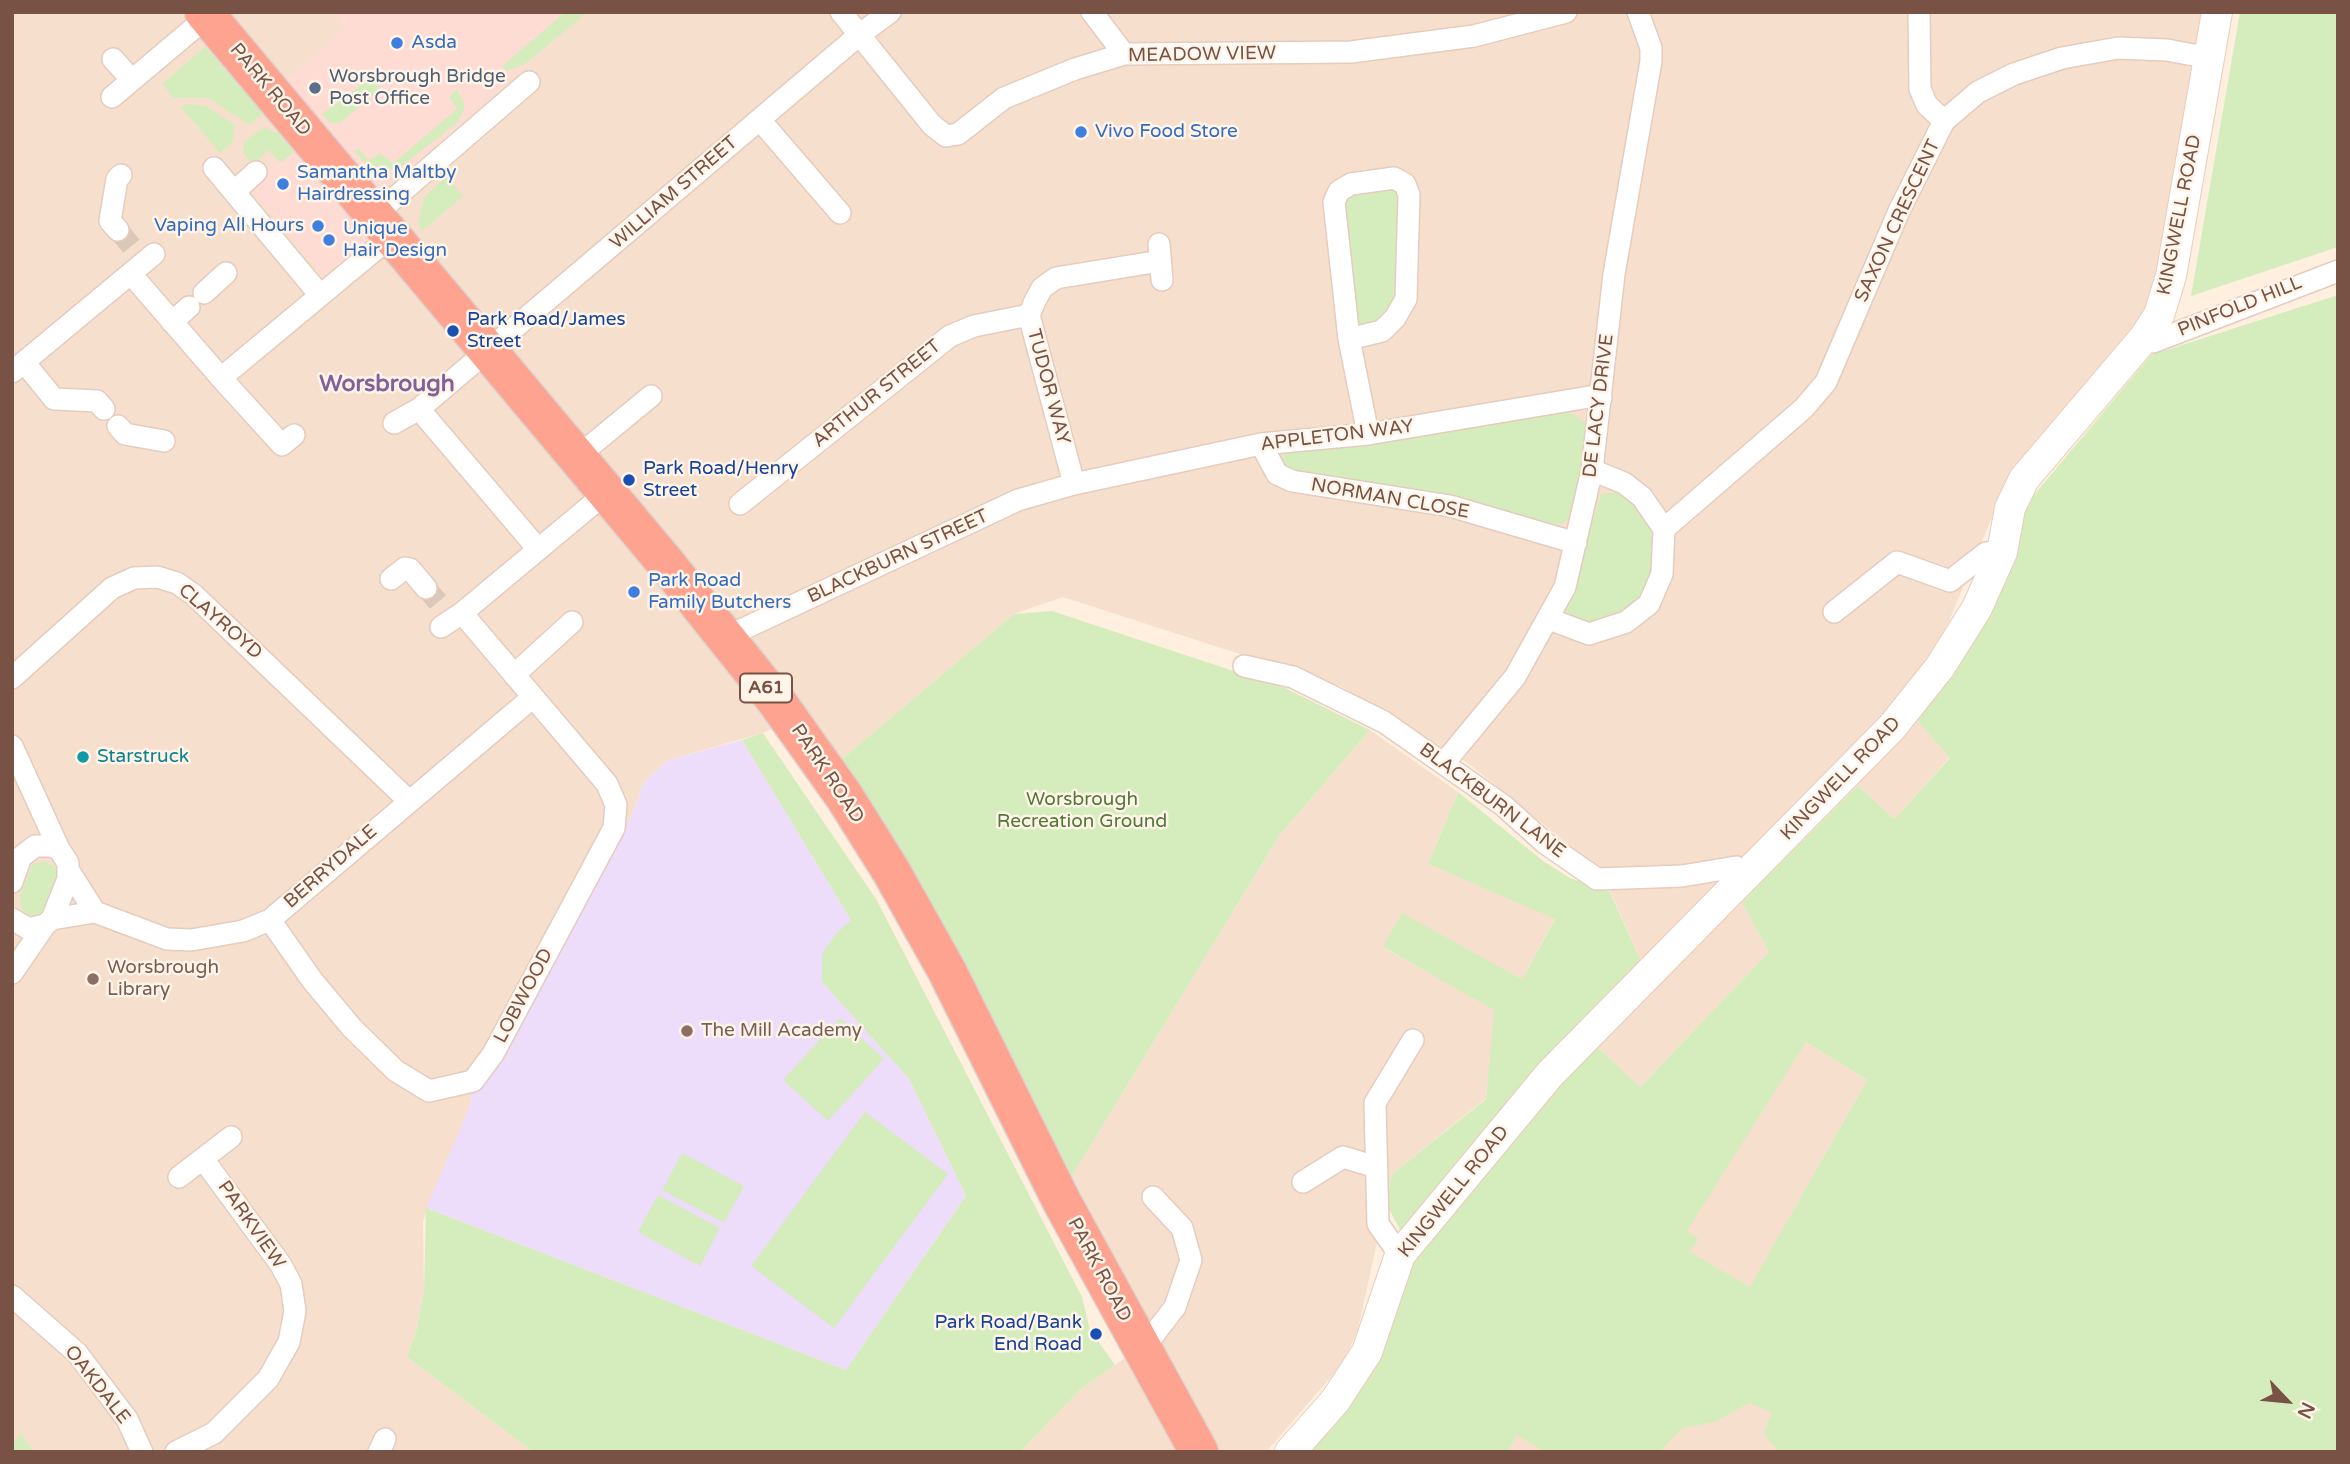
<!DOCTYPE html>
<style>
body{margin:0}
#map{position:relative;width:2350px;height:1464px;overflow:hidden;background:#feefdf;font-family:"Varela Round",sans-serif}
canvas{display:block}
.frame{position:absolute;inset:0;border:14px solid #775245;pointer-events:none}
.north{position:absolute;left:2252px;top:1366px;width:70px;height:70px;-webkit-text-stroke:5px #fff4e8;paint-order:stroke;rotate:116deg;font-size:19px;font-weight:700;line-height:28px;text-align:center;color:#775245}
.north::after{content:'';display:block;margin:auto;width:24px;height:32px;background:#775245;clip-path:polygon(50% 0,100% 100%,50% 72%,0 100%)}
</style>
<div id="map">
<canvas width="2350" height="1464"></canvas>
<div class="frame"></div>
<div class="north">N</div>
</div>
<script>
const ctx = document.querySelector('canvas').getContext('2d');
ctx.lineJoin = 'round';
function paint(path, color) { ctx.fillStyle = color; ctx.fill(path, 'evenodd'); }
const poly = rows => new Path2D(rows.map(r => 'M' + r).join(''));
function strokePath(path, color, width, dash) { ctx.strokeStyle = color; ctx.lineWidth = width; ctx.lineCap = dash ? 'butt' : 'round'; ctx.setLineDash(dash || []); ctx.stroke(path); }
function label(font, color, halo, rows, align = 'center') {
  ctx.font = font + ' "Varela Round",sans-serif'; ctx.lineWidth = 5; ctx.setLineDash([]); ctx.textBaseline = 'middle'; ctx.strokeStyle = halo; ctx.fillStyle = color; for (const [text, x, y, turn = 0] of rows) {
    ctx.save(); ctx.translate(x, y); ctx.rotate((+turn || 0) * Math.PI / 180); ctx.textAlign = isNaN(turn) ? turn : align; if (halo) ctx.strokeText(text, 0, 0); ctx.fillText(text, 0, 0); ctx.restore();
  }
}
const residential = poly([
 [12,12,2204,12,2153,305,2002,493,1935,655,1896,696,1950,757,1894,819,1837,765,1730,879,1769,952,1639,1088,1582,1032,1643,966,1602,872,1468,763,1342,687,1063,597,1014,614,842,759,806,711,763,733,666,761,643,784,633,813,471,1097,470,1106,423,1221,424,1290,416,1332,407,1357,533,1452,12,1452],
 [1370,730,1458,792,1428,864,1555,918,1522,979,1402,914,1384,948,1495,1009,1486,1098,1392,1174,1358,1329,1344,1362,1266,1452,1020,1452,1080,1390,1153,1338,1072,1176,1279,836],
 [1806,1042,1867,1080,1787,1222,1849,1452,1508,1452,1517,1434]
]);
const commercial = poly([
 [333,12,588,12,365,206,385,233,329,282,250,188,317,129,281,85,346,29]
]);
const education = poly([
 [742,740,851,920,837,932,822,982,909,1079,966,1196,846,1370,426,1208,470,1106,471,1097,633,813,643,784,666,761]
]);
const green = poly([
 [565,12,588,12,524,65,507,71,502,66],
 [2240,12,2338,12,2338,247,2191,296],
 [205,47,263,113,250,125,208,98,174,98,162,84],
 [369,79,380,84,377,92,340,123,330,123,322,114],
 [457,89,464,102,464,111,456,124,398,169,373,170,354,152,358,148,369,160,380,153,393,163,457,109,449,97],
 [186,104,206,106,235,125,233,141,220,153,181,107],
 [264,127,278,133,294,152,281,163,269,150,253,164,243,153,244,142],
 [446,177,463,196,422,231,418,224,424,198],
 [1405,184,1406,299,1367,330,1354,324,1339,191],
 [2338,295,2338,1452,1778,1452,1764,1434,1772,1412,1749,1403,1715,1422,1683,1428,1659,1452,1545,1452,1517,1435,1508,1452,1298,1452,1407,1256,1595,1045,1640,1087,1769,952,1742,902,1858,785,1894,819,1950,758,1917,720,1999,596,2029,501,2151,355],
 [1806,1042,1867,1080,1750,1287,1690,1252,1698,1239,1687,1231],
 [1567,411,1591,426,1576,517,1550,529,1293,475,1278,466,1284,451],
 [1624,492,1657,531,1655,576,1628,613,1587,627,1565,611,1601,494],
 [1052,611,1285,688,1370,730,1279,836,1072,1176,1006,1047,842,759,1014,614],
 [763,733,876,899,1082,1297,1090,1330,1115,1365,1080,1390,1020,1452,533,1452,407,1357,416,1332,424,1290,426,1208,846,1370,966,1196,909,1079,822,982,822,954,837,932,851,920,742,740],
 [1458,792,1543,861,1570,878,1610,892,1643,966,1401,1232,1386,1203,1392,1174,1486,1099,1494,1010,1383,947,1402,913,1522,979,1555,919,1428,864],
 [45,861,56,868,57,877,46,908,39,915,29,915,21,909,20,895,32,865],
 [840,1018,884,1059,828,1121,783,1080],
 [865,1112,948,1174,834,1328,751,1266],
 [682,1153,744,1186,724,1223,662,1190],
 [658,1195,720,1228,700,1266,638,1232],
 [21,1434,34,1452,12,1452,12,1445]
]);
const streetTunnel = poly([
 [118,230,133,248],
 [426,588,438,602]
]);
const street = poly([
 [841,12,932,125,946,136,958,134,1004,98,1075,69,1124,54,1351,52,1474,36,1566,12],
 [1092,12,1124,54],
 [1919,12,1920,89,1927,105,1944,121],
 [113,59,131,79],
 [112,97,213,12],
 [760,120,840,213],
 [214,168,320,295],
 [234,192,256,172],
 [376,214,529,82],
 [118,230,110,221,117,179,121,175],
 [1159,244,1162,280],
 [131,274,221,378,393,235],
 [204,293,226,273],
 [172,322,189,307],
 [2144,338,2153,342,2338,271],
 [1349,339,1382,331,1395,318,1406,299,1409,195,1405,184,1394,178,1351,184,1339,191,1334,202,1349,339,1368,434],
 [24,362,54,399,97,401,104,409],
 [12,372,154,254],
 [221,378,282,445,294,435],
 [419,409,538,549],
 [394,423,419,409,859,35,890,12],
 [118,426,125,434,164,441],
 [1261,444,1277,474,1292,481,1450,506,1576,543],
 [577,457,651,396],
 [1592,470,1624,483,1642,497,1664,529,1804,408,1826,382,1899,211,1944,121,1978,92,2014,74,2062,58,2118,48,2167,50,2209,58],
 [1074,484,1029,315,1035,301,1042,288,1056,278,1160,261],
 [740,504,950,336,974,326,1029,315],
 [391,579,405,568,410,569,426,588],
 [1834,612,1897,562,1950,581,1986,553,2002,552],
 [1549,619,1589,634,1626,622,1649,604,1662,574,1664,529],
 [441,627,462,613,606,493],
 [724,638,1018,500,1074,484,1261,444,1368,434,1589,397,1601,398],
 [1244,666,1293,677,1384,722,1504,806,1545,843,1597,879,1682,876,1736,867,1749,874],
 [514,675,572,622],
 [12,678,112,588,134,578,157,577,177,583,194,595,409,801],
 [12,746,59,849],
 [1444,763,1515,677,1565,587,1592,470,1614,274,1651,61,1651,48,1638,12],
 [69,871,95,912],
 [12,882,21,857,35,846,51,846,59,849,68,863,68,879,52,919,45,925,29,929,12,919],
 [52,919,95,912,167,939,191,940,243,931,270,920,533,697],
 [270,920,312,980,352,1028,396,1071,429,1091,473,1081,493,1054,614,828,616,805,607,784,462,613],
 [12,973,45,925],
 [179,1177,231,1137],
 [1303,1182,1343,1157,1376,1167],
 [1400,1255,1378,1224,1375,1103,1413,1040],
 [12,1296,77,1353,127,1419,142,1452],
 [1142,1350,1175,1307,1191,1260,1182,1228,1153,1197],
 [176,1452,214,1433,268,1379,289,1342,295,1311,291,1284,281,1265,203,1159],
 [379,1452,385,1439]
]);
const secondary = poly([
 [1290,1452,1335,1401,1367,1352,1400,1255,1550,1074,1892,727,1940,667,1977,608,2002,552,2010,508,2024,479,2144,338,2159,315,2171,276,2217,12]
]);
const highway = poly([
 [204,12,669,567,777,702,844,796,891,871,947,971,1062,1202,1199,1452]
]);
const markers = [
 [397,43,7,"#3f7fe0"],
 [315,88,7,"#5c6f8a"],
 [1081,132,7,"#3f7fe0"],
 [283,184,7,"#3f7fe0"],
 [318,226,7,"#3f7fe0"],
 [329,240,7,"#3f7fe0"],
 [453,331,7,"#1a4fb4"],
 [629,480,7,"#1a4fb4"],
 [634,592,7,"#3f7fe0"],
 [83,757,7,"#0f9aa8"],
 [93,979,7,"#8d6e63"],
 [687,1031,7,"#8d6e63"],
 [1096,1334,7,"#1a4fb4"]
];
const shields = [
 [766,688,52]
];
const shieldNames = [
 ["A61",766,688]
];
const shopNames = [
 ["Asda",411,43],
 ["Vivo Food Store",1095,132],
 ["Samantha Maltby",297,173],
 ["Hairdressing",297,195],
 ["Vaping All Hours",304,226,"right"],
 ["Unique",343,229],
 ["Hair Design",343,251],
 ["Park Road",648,581],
 ["Family Butchers",648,603]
];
const streetNames = [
 ["MEADOW VIEW",1202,55,-1],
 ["PARK ROAD",270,90,50],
 ["WILLIAM STREET",674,193,-41],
 ["KINGWELL ROAD",2180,215,-79],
 ["SAXON CRESCENT",1898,221,-65],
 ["PINFOLD HILL",2240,307,-22],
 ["TUDOR WAY",1048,387,75],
 ["ARTHUR STREET",877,394,-39],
 ["DE LACY DRIVE",1599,406,-83],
 ["APPLETON WAY",1337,436,-7],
 ["NORMAN CLOSE",1390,499,10],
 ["BLACKBURN STREET",898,557,-25],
 ["CLAYROYD",220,622,41],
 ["PARK ROAD",827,774,56],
 ["KINGWELL ROAD",1841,779,-46],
 ["BLACKBURN LANE",1492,801,37],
 ["BERRYDALE",331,867,-41],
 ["LOBWOOD",524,996,-62],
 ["KINGWELL ROAD",1454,1192,-51],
 ["PARKVIEW",251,1225,55],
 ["PARK ROAD",1099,1270,62],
 ["OAKDALE",97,1385,52]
];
const serviceNames = [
 ["Worsbrough Bridge",329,77],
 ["Post Office",329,99]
];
const transitNames = [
 ["Park Road/James",467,320],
 ["Street",467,342],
 ["Park Road/Henry",643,469],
 ["Street",643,491],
 ["Park Road/Bank",1082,1323,"right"],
 ["End Road",1082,1345,"right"]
];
const cultureNames = [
 ["Starstruck",97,757]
];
const parkNames = [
 ["Worsbrough",1082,800],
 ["Recreation Ground",1082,822]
];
const educationNames = [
 ["Worsbrough",107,968],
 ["Library",107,990],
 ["The Mill Academy",701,1031]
];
const quarterNames = [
 ["Worsbrough",387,385]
];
paint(residential, '#f6e0cd');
paint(commercial, '#ffdcd3');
paint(education, '#eddcfa');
paint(green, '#d5edbd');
strokePath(streetTunnel, '#dcc8b8', 21, [21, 10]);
strokePath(street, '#e5ccbe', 24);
strokePath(secondary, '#eaccba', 32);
strokePath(highway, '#dcd2cf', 41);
strokePath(street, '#fff', 21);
strokePath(secondary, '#fff', 30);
strokePath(highway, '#fea390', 38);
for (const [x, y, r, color] of markers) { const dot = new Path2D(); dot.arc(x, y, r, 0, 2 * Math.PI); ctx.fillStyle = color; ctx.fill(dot); strokePath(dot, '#fff4e8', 2.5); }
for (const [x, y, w] of shields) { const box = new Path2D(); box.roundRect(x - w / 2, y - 14.5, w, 29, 5); ctx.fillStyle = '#fff4e8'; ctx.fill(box); strokePath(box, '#775245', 2); }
label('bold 18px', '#775245', null, shieldNames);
label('19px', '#366cbe', '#fff4e8', shopNames, 'left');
label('19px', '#775245', '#fff4e8', streetNames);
label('19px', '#4e5e75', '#fff4e8', serviceNames, 'left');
label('19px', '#164399', '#fff4e8', transitNames, 'left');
label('19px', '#0d838f', '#fff4e8', cultureNames, 'left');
label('19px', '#52783a', '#fff4e8', parkNames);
label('19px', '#785e54', '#fff4e8', educationNames, 'left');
label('bold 23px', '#82609b', '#fff4e8', quarterNames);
</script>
